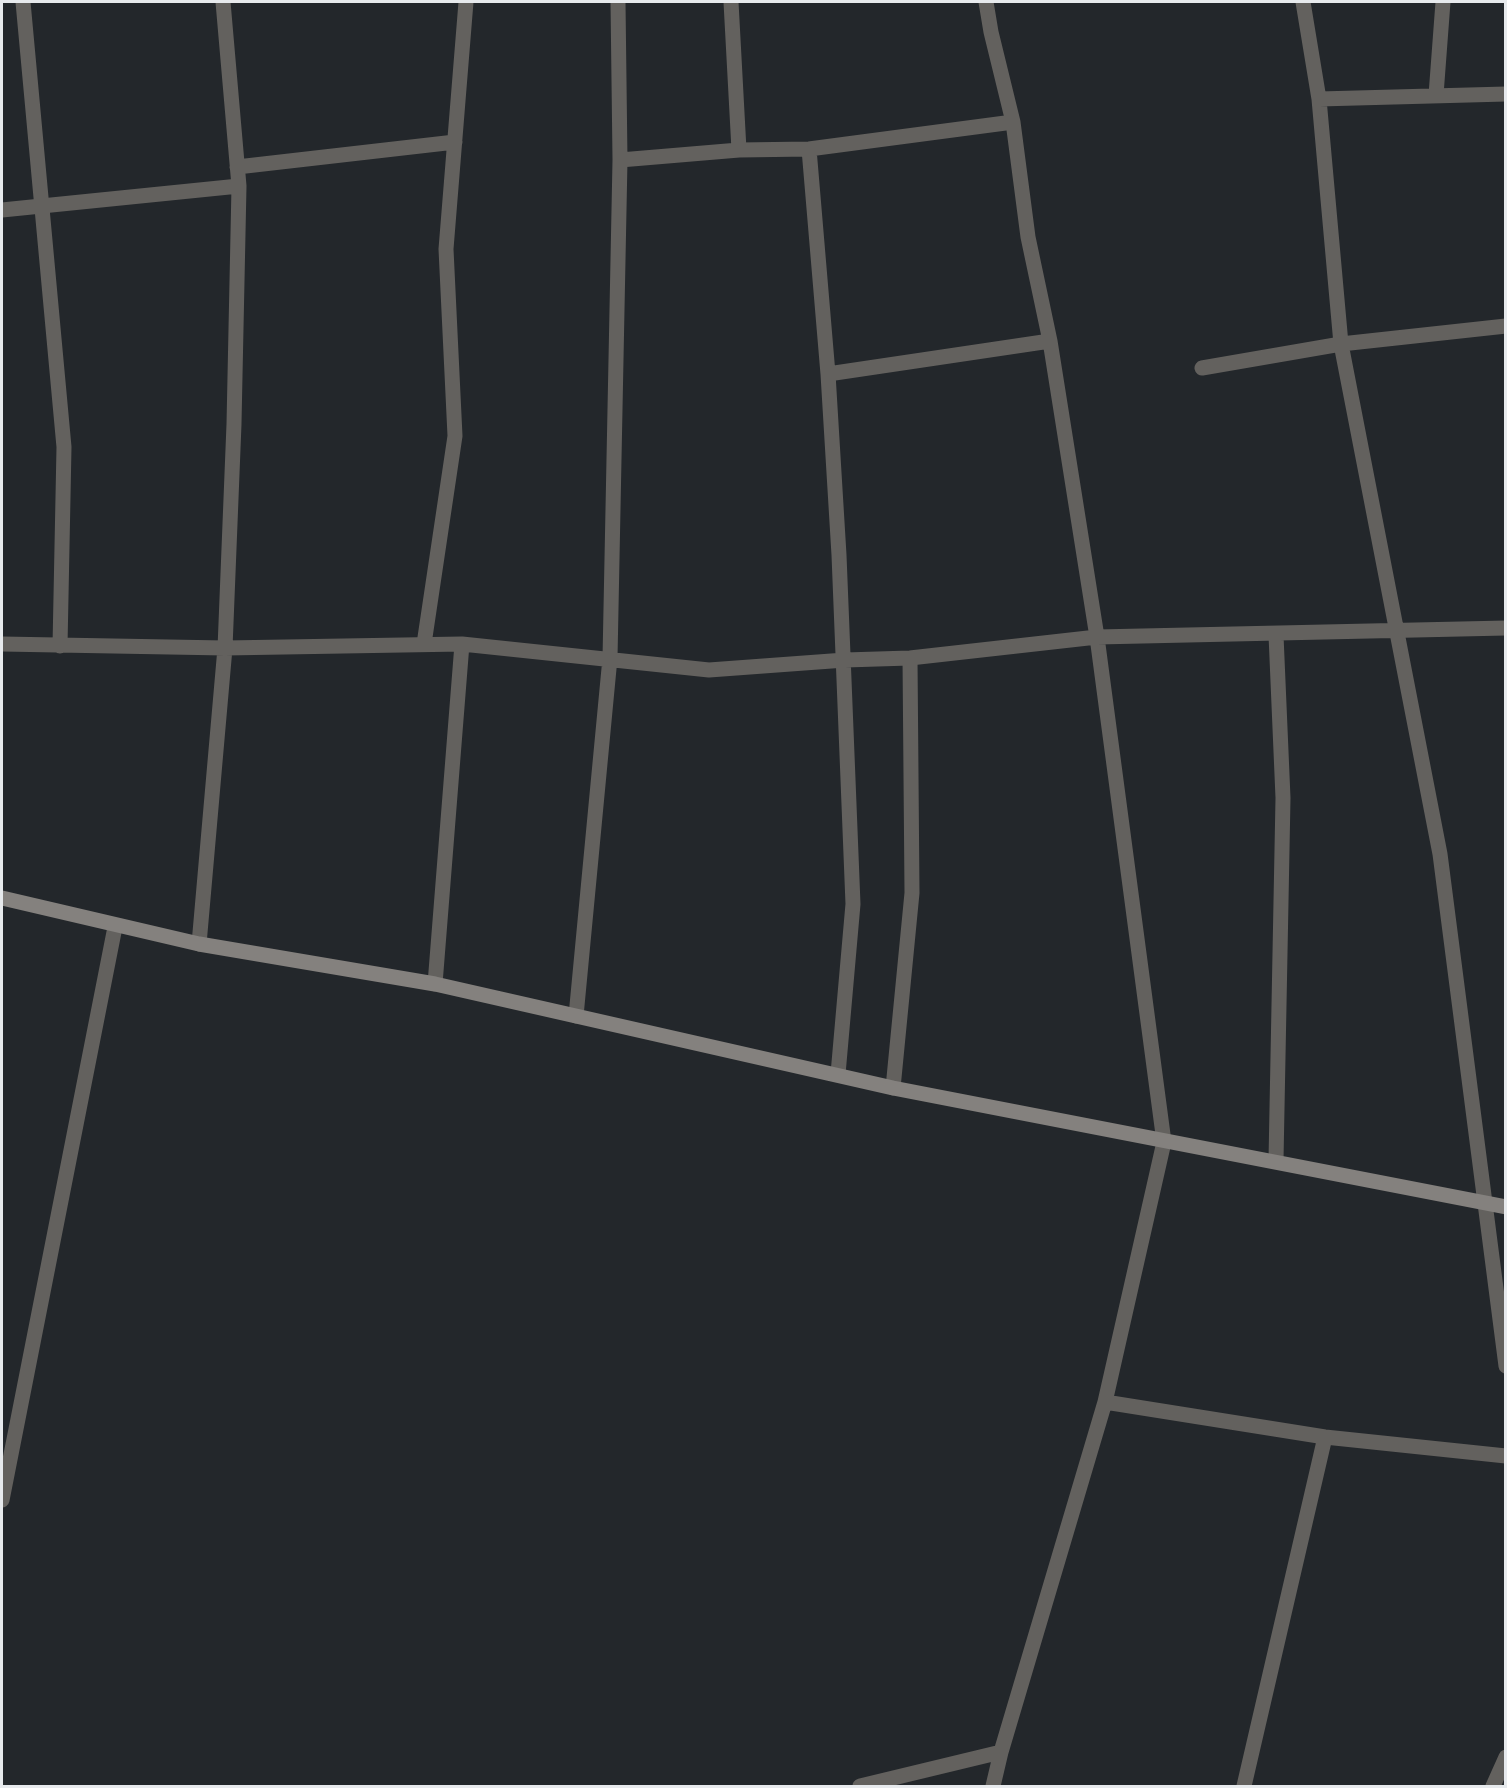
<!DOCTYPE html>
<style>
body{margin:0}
#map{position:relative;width:1507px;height:1788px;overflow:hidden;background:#23272b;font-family:Barlow,sans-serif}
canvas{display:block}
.frame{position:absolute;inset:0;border:3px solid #e7eaed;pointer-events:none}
</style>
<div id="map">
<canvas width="1507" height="1788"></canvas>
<div class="frame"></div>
</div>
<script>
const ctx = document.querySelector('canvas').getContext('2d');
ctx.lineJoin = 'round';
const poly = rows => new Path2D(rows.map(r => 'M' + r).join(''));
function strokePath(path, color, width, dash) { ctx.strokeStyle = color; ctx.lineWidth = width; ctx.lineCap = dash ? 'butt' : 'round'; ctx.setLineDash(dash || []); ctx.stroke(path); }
const street = poly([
 [23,2,64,447,60,646],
 [731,2,739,150],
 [986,2,991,32,1013,122,1028,237,1050,341,1097,637,1164,1142,1105,1402,1001,1752,993,1786],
 [1303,2,1319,99,1341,344,1440,854,1506,1366],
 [1436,95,1443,2],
 [1319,99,1506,94],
 [809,149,828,374,839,555,853,904,838,1074],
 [620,160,739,150,809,149,1013,122],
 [237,167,455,142],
 [2,210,239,186],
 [1202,368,1341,344,1506,326],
 [828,374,1050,341],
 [2,644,225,648,462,644,709,670,845,660,910,658,1097,637,1506,628],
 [424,644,455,436,446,249,466,2],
 [199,944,225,648,234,424,239,186,223,2],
 [435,984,462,644],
 [576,1016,610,658,620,160,618,2],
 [893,1088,912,893,910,658],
 [1276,1160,1283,798,1276,635],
 [1105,1402,1325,1437,1506,1456],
 [2,1500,115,927],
 [860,1786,1001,1752],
 [1244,1786,1325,1437],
 [1493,1786,1506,1757]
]);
const secondary = poly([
 [2,898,199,944,435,984,893,1088,1506,1207]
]);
strokePath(street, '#63615e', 15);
strokePath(secondary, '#84817e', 15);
</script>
